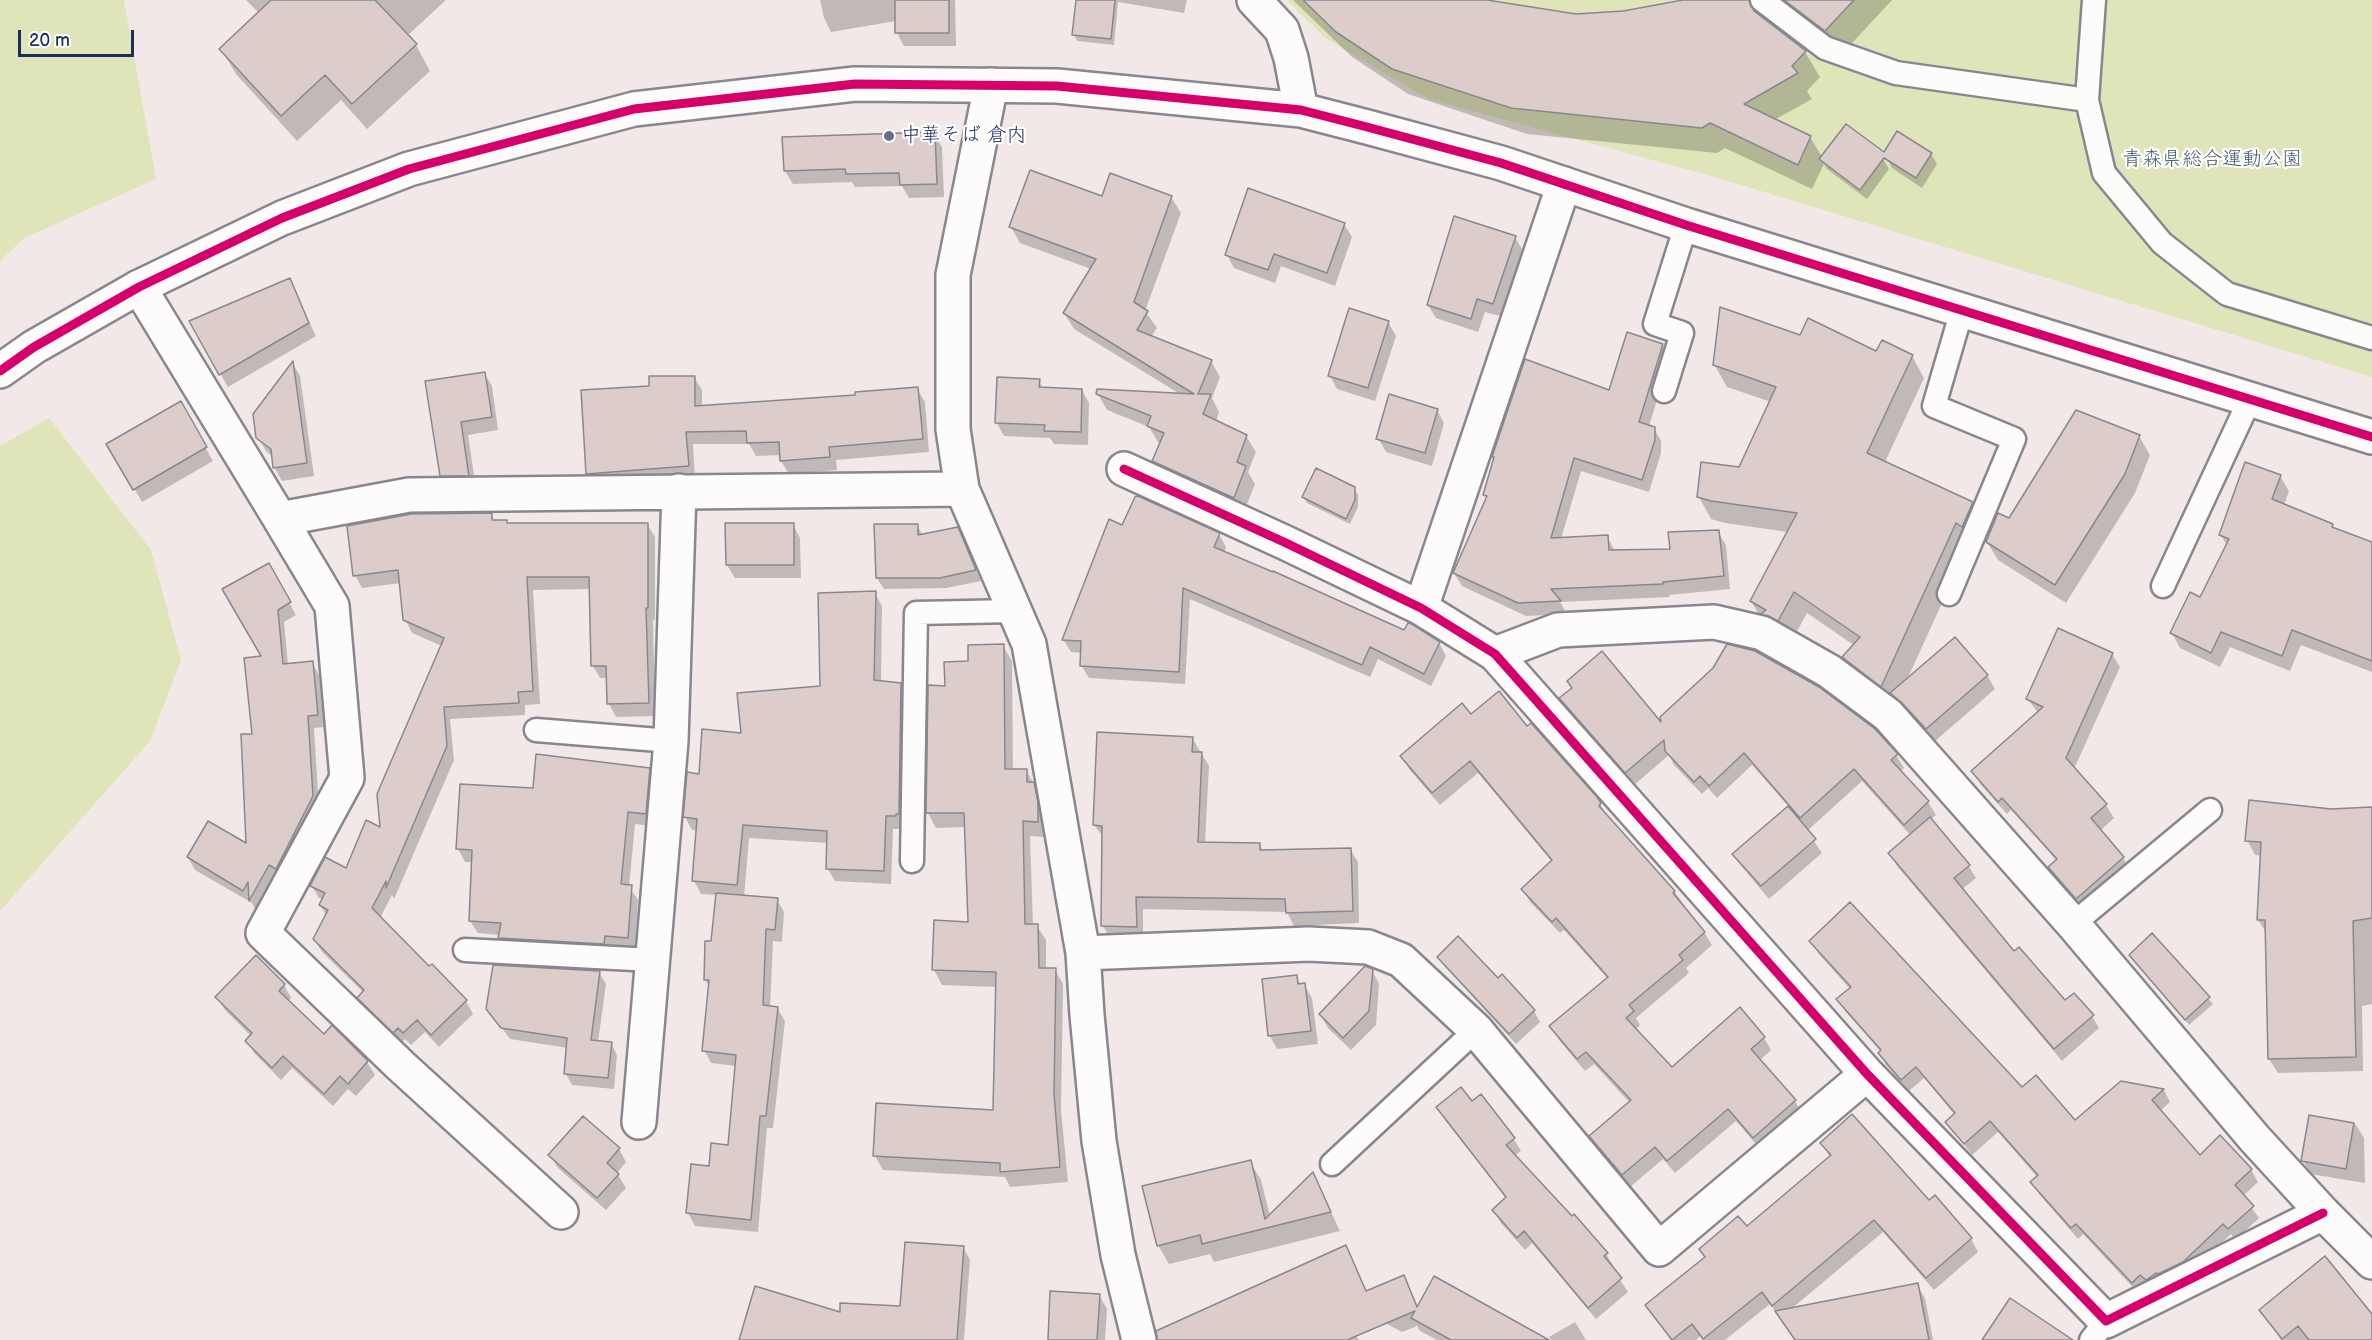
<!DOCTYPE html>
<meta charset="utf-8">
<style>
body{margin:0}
#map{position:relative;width:2372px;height:1340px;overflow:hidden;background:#f2e8e7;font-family:"Balsamiq Sans",sans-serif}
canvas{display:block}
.scale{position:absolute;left:18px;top:30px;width:116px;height:27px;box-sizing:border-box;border:3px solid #1b2f5e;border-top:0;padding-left:8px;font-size:18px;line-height:21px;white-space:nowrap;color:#1b2f5e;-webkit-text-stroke:4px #fff;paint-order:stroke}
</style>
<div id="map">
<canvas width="2372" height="1340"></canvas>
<div class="scale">20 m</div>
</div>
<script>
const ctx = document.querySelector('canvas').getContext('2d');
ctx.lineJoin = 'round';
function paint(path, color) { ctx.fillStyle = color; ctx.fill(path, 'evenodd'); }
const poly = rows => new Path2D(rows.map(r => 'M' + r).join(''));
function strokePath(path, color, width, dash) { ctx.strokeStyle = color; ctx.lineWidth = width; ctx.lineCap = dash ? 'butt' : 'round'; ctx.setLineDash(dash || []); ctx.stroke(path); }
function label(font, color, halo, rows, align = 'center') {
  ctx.font = font + ' "Balsamiq Sans","Klee One",sans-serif'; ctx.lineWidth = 4.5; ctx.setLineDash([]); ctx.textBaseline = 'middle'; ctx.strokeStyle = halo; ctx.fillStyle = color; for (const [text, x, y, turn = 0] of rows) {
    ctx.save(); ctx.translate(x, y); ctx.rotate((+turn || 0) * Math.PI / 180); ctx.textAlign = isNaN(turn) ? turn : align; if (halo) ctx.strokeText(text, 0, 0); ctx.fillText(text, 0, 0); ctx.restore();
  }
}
const green = poly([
 [0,0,124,0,156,179,24,238,0,261],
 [1287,0,2372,0,2372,377,1715,177,1428,99,1325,38],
 [49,418,151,550,181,660,150,741,0,911,0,446]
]);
const shadow = poly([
 [246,0,446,0,407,36,416,45,430,71,367,129,341,100,297,141,236,74,221,49,259,13],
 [820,0,955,0,956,46,904,46,897,33,896,21,831,32,824,18],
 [1077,0,1187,0,1184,13,1118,2,1114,45,1077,41,1074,35],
 [1293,0,1483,0,1576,16,1623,12,1690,0,1892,0,1840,56,1772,12,1765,18,1764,20,1805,52,1820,77,1807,91,1812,99,1774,120,1810,137,1822,157,1931,154,1937,164,1922,188,1892,168,1886,157,1882,157,1889,169,1867,199,1827,169,1824,164,1812,189,1725,148,1717,153,1527,134,1408,94,1352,57],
 [934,134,942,147,944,197,909,198,902,186,855,187,852,182,793,184,785,171],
 [1171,197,1181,213,1145,311,1157,328,1151,337,1211,361,1220,377,1212,398,1219,412,1216,421,1246,436,1256,452,1248,472,1255,484,1243,514,1163,477,1154,461,1161,444,1158,442,1149,427,1107,410,1098,394,1180,394,1074,329,1064,313,1091,269,1020,243,1011,227,1103,198],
 [1344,224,1352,237,1335,286,1281,266,1275,283,1234,268,1227,255],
 [1515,237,1523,251,1500,316,1485,312,1478,332,1436,318,1428,305],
 [289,280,316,336,228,387,191,322],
 [1388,322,1396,336,1375,401,1337,389,1330,376],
 [1801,337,1877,353,1912,356,1924,378,1885,462,1972,503,1985,525,1969,544,1906,682,1987,675,1995,689,1934,742,1911,716,1856,679,1844,657,1855,646,1807,613,1791,642,1764,623,1751,601,1788,532,1725,523,1711,519,1699,497,1740,469,1771,402,1727,387,1714,364],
 [1662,345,1670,358,1649,426,1654,428,1661,441,1661,453,1649,492,1581,471,1561,539,1607,537,1615,551,1671,550,1718,532,1726,545,1730,589,1669,595,1670,597,1560,602,1567,614,1526,616,1462,586,1454,573,1487,500,1484,495,1495,459,1493,457,1610,392],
 [293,364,300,376,314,476,282,481,274,467,273,457,266,451,258,437],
 [484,373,492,386,498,430,468,435,476,488,449,489,442,475,427,382],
 [694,377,702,390,702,407,856,396,917,389,925,402,929,452,836,460,837,470,789,474,781,461,781,455,756,456,749,444,693,444,695,479,595,487,588,474,583,392,650,388],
 [1039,381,1043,388,1082,390,1089,403,1088,445,1054,444,1050,438,1004,436,996,422],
 [180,403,213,461,142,502,109,445],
 [1437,410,1444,423,1432,466,1386,452,1378,438],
 [2139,436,2150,455,2135,493,2066,603,1998,560,1987,542,2010,520],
 [2280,476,2289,491,2284,505,2332,525,2335,529,2372,543,2372,672,2301,645,2290,671,2230,647,2220,667,2180,648,2172,633,2200,599,2227,546,2221,535],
 [1354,488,1358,495,1358,507,1350,524,1307,503,1304,497],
 [491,514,495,522,506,521,508,524,647,524,655,537,655,620,653,620,655,716,616,717,609,704,608,678,600,678,593,666,591,589,533,590,540,704,525,705,525,715,450,719,454,760,394,899,392,895,380,918,429,969,432,966,466,1001,473,1014,439,1047,425,1032,411,1045,405,1039,401,1044,366,1011,359,998,364,993,322,952,314,939,326,915,320,905,323,900,319,898,312,886,347,870,382,829,442,646,412,633,405,619,401,583,362,588,355,575],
 [793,525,800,538,801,578,735,578,727,565],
 [917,525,923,536,957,528,981,581,946,588,884,589,877,578],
 [1123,527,1219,534,1226,547,1224,553,1405,632,1439,643,1446,656,1431,686,1378,659,1370,677,1190,599,1185,684,1089,678,1081,665,1082,653,1071,652,1063,639],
 [268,565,296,615,284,622,288,665,312,663,319,675,324,727,314,728,319,809,256,911,252,903,195,870,188,857,248,846,253,735,263,658],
 [875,593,882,606,881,683,900,684,908,697,902,829,893,829,891,884,835,881,827,868,828,843,749,838,744,897,777,900,784,912,782,942,773,941,770,1008,777,1008,785,1021,773,1128,767,1128,758,1232,695,1226,688,1213,710,1168,729,1147,736,1066,711,1063,704,1050,710,988,705,980,712,943,717,895,701,894,694,881,698,830,692,830,685,817,701,775,742,734,821,687],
 [1003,646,1012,661,1013,771,1026,770,1042,798,1045,818,1045,837,1030,836,1033,925,1037,926,1046,940,1046,969,1055,970,1063,984,1061,1110,1068,1182,1010,1187,1005,1177,883,1170,875,1156,995,1111,997,987,942,985,934,970,969,923,966,827,936,828,928,813,930,687,946,688,970,663],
 [2112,654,2120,667,2074,769,2106,805,2114,818,2100,831,2123,858,2131,871,2084,911,2057,881,2050,867,2057,861,2011,810,2007,814,1981,785,1973,772,2038,713,2028,699],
 [1561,699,1663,727,1896,755,1904,768,1900,772,1928,802,1936,815,1930,820,1968,865,1976,878,1961,890,2014,953,2065,1003,2092,1016,2099,1028,2062,1061,1897,866,1890,854,1911,836,1862,781,1807,831,1822,853,1769,899,1742,867,1734,854,1789,807,1752,765,1717,798,1708,788,1702,794,1674,765,1669,755,1634,785,1569,712],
 [1471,716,1527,728,1600,804,1608,818,1674,891,1704,932,1712,945,1686,968,1689,973,1636,1018,1640,1025,1635,1030,1672,1069,1764,1038,1771,1050,1759,1061,1795,1101,1802,1114,1761,1150,1736,1121,1675,1173,1663,1159,1630,1187,1599,1149,1591,1137,1630,1103,1594,1064,1585,1071,1559,1040,1551,1027,1608,979,1564,930,1560,933,1530,902,1523,889,1552,862,1478,773,1440,805,1409,769,1402,756],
 [1192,738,1209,766,1205,843,1259,844,1263,851,1350,849,1358,862,1359,923,1294,926,1287,912,1143,909,1143,939,1110,938,1103,926,1104,838,1094,825],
 [649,770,656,782,653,826,635,824,629,887,638,900,635,950,507,951,500,938,500,935,478,933,470,921,473,862,465,862,458,849,534,790],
 [2372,808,2372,1004,2362,1006,2363,1071,2278,1073,2269,1059,2267,934,2258,920,2262,856,2255,855,2247,840,2331,810],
 [2152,936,2213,1004,2189,1025,2131,955],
 [1811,941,2022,1090,2075,1122,2121,1083,2164,1090,2170,1102,2160,1111,2199,1157,2251,1170,2258,1182,2243,1196,2259,1218,2235,1240,2231,1234,2189,1273,2139,1294,2083,1234,2078,1239,2039,1194,2032,1183,2038,1178,1998,1132,1972,1155,1947,1122,1955,1115,1924,1078,1909,1091,1886,1065,1880,1054,1881,1052,1845,1011,1838,999,1850,989,1818,953],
 [1439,957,1498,980,1534,1011,1540,1022,1516,1044,1446,968],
 [1372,970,1379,984,1376,1025,1351,1050,1328,1028,1320,1014],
 [599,972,606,984,598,1042,611,1043,617,1055,614,1089,572,1085,566,1074,568,1048,510,1039,488,1009],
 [1296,977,1301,985,1304,985,1312,998,1318,1044,1277,1049,1270,1036],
 [284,985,291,998,288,1002,324,1036,367,1062,375,1075,356,1096,348,1089,333,1106,292,1068,281,1080,255,1054,247,1041,251,1036,225,1010,217,997],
 [1471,1104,1513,1138,1521,1151,1514,1156,1571,1218,1574,1216,1606,1254,1614,1267,1612,1268,1628,1292,1596,1319,1532,1243,1525,1250,1501,1223,1494,1210,1507,1199,1445,1120,1438,1107],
 [2310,1117,2356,1125,2364,1138,2365,1183,2310,1174,2303,1160],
 [1822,1143,1929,1202,1971,1239,1978,1252,1934,1290,1883,1232,1790,1310,1917,1285,1925,1298,1933,1340,1795,1340,1770,1304,1725,1340,1703,1340,1700,1336,1696,1340,1671,1340,1647,1305,1706,1258,1701,1249,1747,1228,1830,1158],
 [619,1149,626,1162,617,1173,626,1188,606,1210,558,1168,550,1155],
 [1250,1162,1261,1180,1270,1216,1313,1174,1340,1231,1214,1262,1210,1254,1169,1264,1158,1245],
 [963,1247,970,1260,964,1340,741,1340,841,1314,901,1308],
 [1345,1247,1367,1292,1404,1277,1419,1308,1506,1340,1437,1340,1420,1331,1417,1326,1402,1332,1317,1286,1359,1340,1221,1340],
 [1099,1295,1107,1309,1105,1340,1049,1340],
 [2261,1311,2372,1316,2372,1340,2281,1340],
 [1575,1322,1586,1340,1551,1340,1549,1337]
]);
const building = poly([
 [271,0,375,0,417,44,352,104,325,75,281,116,219,49,271,0],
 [895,0,949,0,949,33,895,33,895,0],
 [1076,0,1115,0,1111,39,1072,35,1076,0],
 [1303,0,1487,0,1576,14,1623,11,1683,0,1749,0,1754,11,1806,51,1792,66,1798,73,1744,104,1811,136,1798,165,1710,123,1702,128,1511,108,1392,69,1336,32,1303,0],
 [1784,0,1854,0,1825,31,1784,0],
 [1846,124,1884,152,1897,131,1932,153,1916,178,1884,158,1860,190,1819,159,1846,124],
 [935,132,937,184,900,185,899,173,846,174,845,169,784,171,782,137,935,132],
 [1030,170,1102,196,1110,173,1172,196,1134,302,1148,311,1137,330,1212,360,1198,394,1211,394,1203,414,1247,435,1237,462,1246,466,1234,498,1152,461,1164,433,1147,426,1151,416,1096,394,1097,389,1194,394,1063,313,1096,259,1009,227,1030,170],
 [1248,188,1345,223,1327,273,1274,254,1268,270,1225,255,1248,188],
 [1454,216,1516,236,1493,304,1477,299,1471,319,1427,305,1454,216],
 [290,278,309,323,219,375,189,321,290,278],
 [1720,307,1800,335,1808,318,1876,351,1882,340,1913,355,1867,453,1973,502,1962,527,1956,523,1881,687,1842,657,1860,637,1794,592,1778,621,1761,614,1766,610,1750,601,1797,513,1711,501,1697,497,1701,462,1739,467,1776,387,1713,365,1720,307],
 [1349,308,1389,321,1368,388,1328,376,1349,308],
 [1627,332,1663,344,1639,422,1655,427,1655,440,1642,480,1574,458,1551,538,1608,535,1609,550,1670,549,1668,532,1719,530,1724,576,1663,582,1663,584,1551,589,1561,601,1518,603,1453,573,1487,496,1483,495,1494,457,1492,457,1525,359,1609,390,1627,332],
 [293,361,307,463,273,468,271,449,256,438,253,414,293,361],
 [485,372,492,417,461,422,469,476,440,476,425,381,485,372],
 [649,376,695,376,695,406,855,395,855,392,918,387,923,439,829,447,830,457,780,461,779,442,747,443,746,431,686,432,689,466,586,474,581,390,649,386,649,376],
 [997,377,1040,379,1039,387,1082,389,1081,432,1044,431,1045,425,995,423,997,377],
 [1389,394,1438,409,1425,453,1376,439,1389,394],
 [181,401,207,447,133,490,106,444,181,401],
 [2076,410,2140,435,2125,474,2055,585,1986,542,1998,513,2009,518,2076,410],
 [2245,462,2281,475,2272,499,2333,524,2332,527,2372,542,2372,661,2292,630,2282,656,2221,632,2211,653,2170,633,2190,592,2200,597,2229,539,2219,535,2245,462],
 [1316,468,1355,487,1355,500,1346,519,1302,497,1316,468],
 [1138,496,1220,533,1214,547,1273,572,1273,571,1404,630,1408,623,1412,624,1440,642,1424,674,1370,647,1362,665,1183,588,1179,672,1080,666,1081,641,1062,640,1109,519,1122,525,1135,497,1138,496],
 [492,513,492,520,507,520,507,523,648,523,648,608,646,608,649,703,607,704,606,666,591,666,589,577,527,577,533,691,518,692,519,703,444,707,447,746,386,888,386,881,372,908,429,966,432,964,467,1000,431,1035,417,1020,403,1033,398,1028,393,1033,357,998,364,990,313,939,328,910,319,905,325,893,310,886,325,857,346,868,366,820,380,827,377,794,444,638,403,620,398,570,353,576,347,526,411,514,492,513],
 [725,523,794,523,794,565,726,565,725,523],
 [874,524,918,524,918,535,958,527,976,570,940,578,876,578,874,524],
 [269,563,291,602,278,610,283,664,313,661,318,715,308,716,313,796,276,869,269,865,249,901,248,882,243,891,187,857,208,821,246,843,241,734,252,734,244,658,261,656,222,589,269,563],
 [876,591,874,680,901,683,899,814,896,814,896,816,886,816,884,871,826,869,827,831,743,825,737,885,692,881,697,819,683,817,687,772,699,774,702,729,741,733,737,693,820,686,818,593,876,591],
 [2058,628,2113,653,2066,758,2107,804,2091,818,2124,857,2076,899,2048,867,2057,859,2002,798,1998,802,1971,771,2043,707,2026,699,2058,628],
 [1955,637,1988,675,1926,729,1902,703,1890,693,1955,637],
 [1004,644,1005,769,1027,769,1027,782,1034,782,1038,802,1038,822,1023,821,1025,924,1038,924,1039,968,1056,968,1054,1094,1060,1167,1000,1172,1000,1163,873,1156,876,1103,993,1110,996,972,932,970,934,920,968,922,964,813,926,813,928,685,945,686,944,662,968,661,968,645,1004,644],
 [1727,644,1755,651,1819,687,1875,729,1898,754,1891,760,1929,801,1904,825,1854,769,1800,818,1744,753,1709,786,1700,776,1694,782,1665,751,1664,740,1625,773,1559,698,1572,688,1567,681,1602,651,1661,722,1660,717,1713,668,1727,644],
 [1499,691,1527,726,1531,723,1597,797,1601,803,1599,806,1675,891,1673,893,1705,932,1679,955,1683,960,1629,1005,1634,1011,1626,1018,1672,1067,1740,1007,1765,1037,1751,1049,1796,1100,1753,1138,1728,1109,1667,1161,1655,1147,1622,1175,1589,1136,1631,1100,1586,1052,1577,1059,1549,1026,1608,977,1556,918,1552,922,1521,889,1552,860,1470,761,1432,793,1400,756,1462,703,1471,714,1499,691],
 [1097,732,1193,737,1192,752,1202,752,1198,842,1260,843,1260,850,1351,848,1353,911,1286,913,1285,899,1136,897,1137,927,1101,926,1102,826,1093,825,1097,732],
 [536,754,650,768,646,814,628,812,621,884,632,885,628,938,605,936,604,944,498,938,501,923,469,921,472,850,456,849,460,784,533,788,536,754],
 [2249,800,2331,809,2372,807,2372,918,2353,921,2356,1057,2268,1059,2265,920,2257,920,2261,842,2245,841,2249,800],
 [1788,806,1816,839,1761,886,1732,854,1788,806],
 [1930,817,1970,865,1954,878,2014,951,2019,947,2065,1000,2074,993,2094,1015,2054,1049,1888,853,1930,817],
 [716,893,778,898,775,930,766,929,763,1005,778,1007,766,1116,760,1116,751,1220,686,1213,691,1164,709,1166,711,1143,728,1145,736,1055,702,1051,709,980,704,980,705,941,711,941,716,893],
 [1850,902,2022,1087,2036,1075,2075,1120,2121,1081,2164,1089,2152,1100,2200,1155,2220,1135,2252,1169,2235,1185,2254,1206,2228,1229,2223,1224,2183,1262,2158,1274,2156,1273,2146,1280,2140,1275,2132,1283,2076,1224,2071,1228,2030,1182,2038,1175,1990,1121,1964,1144,1945,1122,1955,1113,1916,1067,1901,1080,1878,1053,1881,1050,1836,999,1851,987,1809,941,1850,902],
 [2152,933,2210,997,2185,1020,2129,955,2152,933],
 [1458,936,1498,978,1502,974,1535,1010,1509,1034,1437,957,1458,936],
 [256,955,285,984,279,991,324,1034,332,1025,368,1061,348,1084,340,1076,324,1094,283,1056,272,1068,245,1041,252,1033,215,997,256,955],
 [493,965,600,971,591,1040,612,1042,608,1078,564,1074,567,1038,501,1028,486,1009,493,965],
 [1365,966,1373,969,1369,1011,1343,1038,1319,1014,1365,966],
 [1297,975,1298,984,1305,983,1311,1031,1268,1036,1262,979,1297,975],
 [1461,1087,1472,1101,1481,1094,1515,1138,1506,1145,1572,1216,1574,1214,1608,1253,1604,1256,1622,1278,1588,1308,1524,1231,1517,1238,1492,1210,1506,1197,1436,1107,1461,1087],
 [1852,1114,1929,1200,1935,1195,1972,1238,1926,1278,1874,1220,1772,1306,1762,1292,1703,1339,1692,1324,1672,1340,1645,1305,1705,1257,1699,1249,1738,1216,1747,1226,1831,1155,1820,1143,1852,1114],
 [2309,1115,2354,1123,2346,1169,2301,1161,2309,1115],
 [583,1116,620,1148,607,1163,619,1174,597,1198,548,1155,583,1116],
 [1251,1160,1265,1219,1313,1172,1331,1212,1202,1244,1200,1235,1157,1246,1142,1186,1251,1160],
 [905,1242,964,1246,957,1340,739,1340,755,1286,840,1312,840,1303,900,1306,905,1242],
 [1346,1245,1366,1291,1404,1275,1417,1307,1434,1276,1549,1340,1451,1340,1411,1318,1415,1311,1347,1340,1157,1340,1156,1331,1346,1245],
 [2325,1256,2372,1314,2372,1340,2309,1340,2298,1326,2282,1339,2259,1310,2325,1256],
 [1918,1283,1929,1340,1795,1340,1775,1311,1918,1283],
 [1050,1291,1100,1294,1097,1340,1048,1340,1050,1291],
 [2010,1298,2073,1340,1982,1340,2010,1298]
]);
const lane = poly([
 [1762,0,1825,48,1896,73,2087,100],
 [2094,0,2087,100,2104,173,2162,243,2227,294,2372,338],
 [1664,391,1682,333,1655,324,1686,225],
 [2163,586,2250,399],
 [1949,594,2014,439,1934,406,1962,310],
 [536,730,671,741],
 [912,861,916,613,1015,611],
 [2073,924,2210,810],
 [465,950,652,960],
 [1332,1164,1476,1030],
 [2091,1340,2106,1321]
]);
const street = poly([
 [991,85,953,275,953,429,962,489,1029,644,1083,953],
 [139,287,280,519,409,495,962,489],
 [1124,469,1286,543,1421,608,1495,654,1867,1074,2106,1321,2323,1213],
 [280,519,332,606,347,778,263,933,401,1066,561,1212],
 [1421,608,1564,184],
 [1495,654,1558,630,1714,622,1762,633,1829,671,1888,715,2073,924,2255,1139,2323,1213,2372,1262],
 [639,1122,671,741,679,491],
 [1139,1340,1118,1255,1099,1141,1087,1015,1083,953,1309,944,1368,947,1401,960,1476,1030,1659,1249,1867,1074]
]);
const secondary = poly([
 [1254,0,1282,30,1291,58,1301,110],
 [0,371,34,347,139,287,282,218,409,169,634,109,855,84,1057,86,1301,110,1367,127,1501,163,1686,225,2372,437]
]);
const cycleway = poly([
 [0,371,34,347,139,287,282,218,409,169,634,109,855,84,1057,86,1301,110,1367,127,1501,163,1686,225,2372,437],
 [1124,469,1286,543,1421,608,1495,654,1867,1074,2106,1321,2323,1213]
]);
const markers = [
 [889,136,6,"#66708e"]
];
const poiNames = [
 ["中華そば 倉内",901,136]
];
const parkNames = [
 ["青森県総合運動公園",2212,160]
];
paint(green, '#dfe4b9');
paint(shadow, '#0003');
paint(building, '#ddcdca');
strokePath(building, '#888790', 1.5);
strokePath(lane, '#888790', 27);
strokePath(street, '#888790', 38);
strokePath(secondary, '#888790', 38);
strokePath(lane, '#fdfcfb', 22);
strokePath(street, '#fdfcfb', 33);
strokePath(secondary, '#fdfcfb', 33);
strokePath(cycleway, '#d6006c', 9);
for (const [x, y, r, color] of markers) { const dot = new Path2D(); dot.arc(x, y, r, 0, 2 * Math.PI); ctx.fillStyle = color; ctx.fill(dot); strokePath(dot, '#fff', 2); }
label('20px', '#1b2f5e', '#fff', poiNames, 'left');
label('20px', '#485b6c', '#fff', parkNames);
</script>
